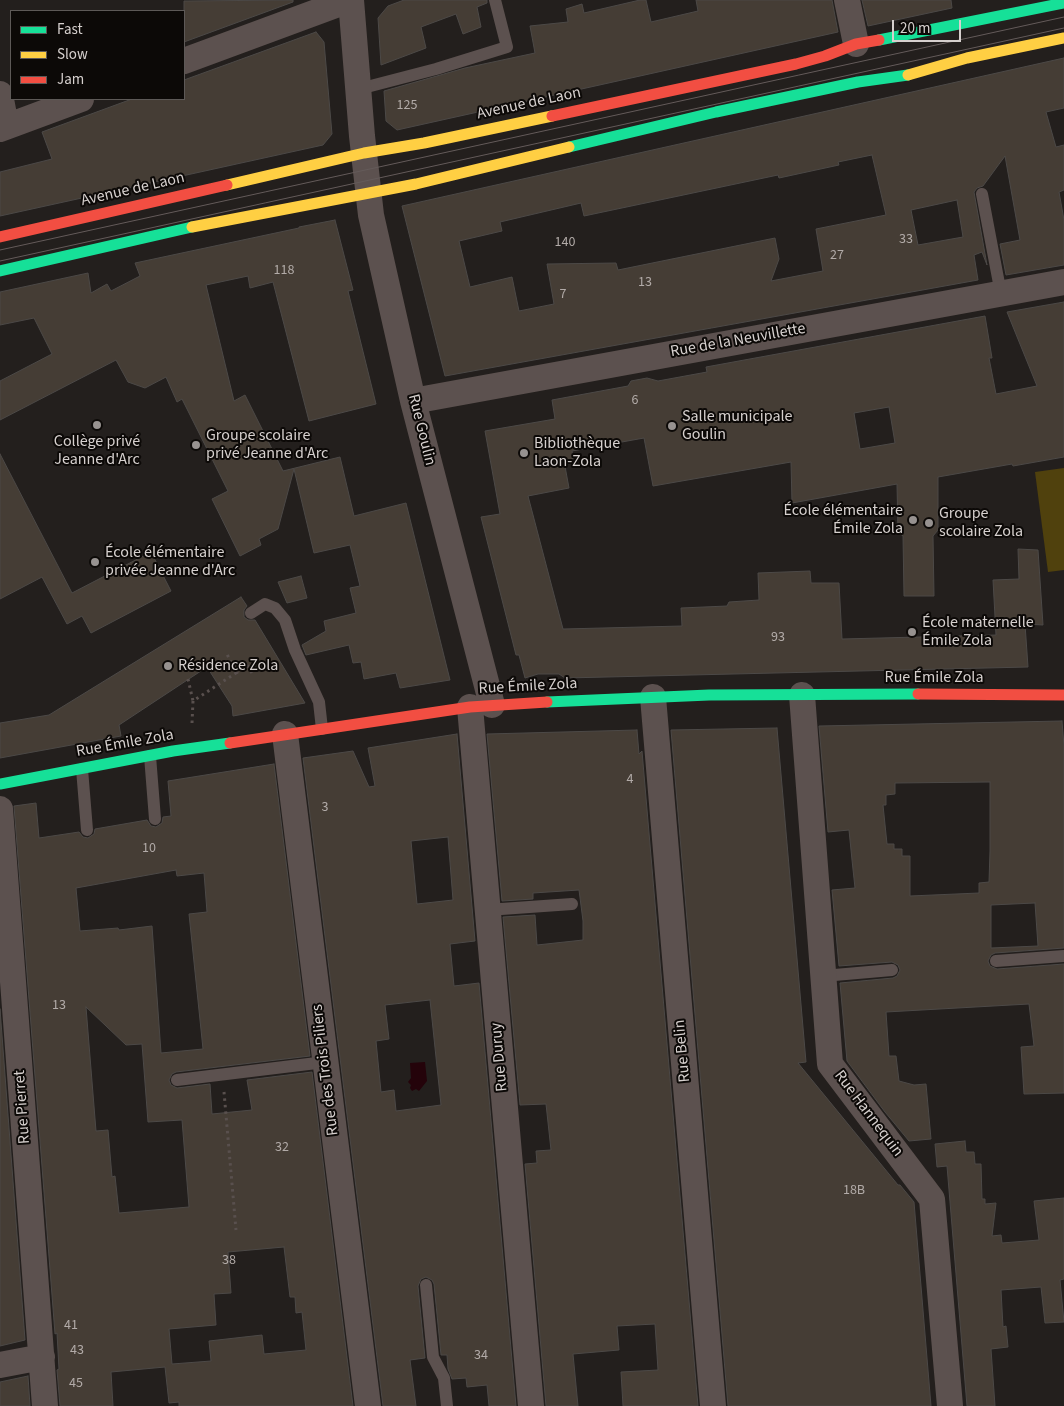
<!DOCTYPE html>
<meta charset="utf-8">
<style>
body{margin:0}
#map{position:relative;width:1064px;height:1406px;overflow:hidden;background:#231f1d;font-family:"Source Sans 3",sans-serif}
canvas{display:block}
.legend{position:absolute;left:10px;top:10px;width:175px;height:90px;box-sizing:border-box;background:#0c0907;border:1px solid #5d5957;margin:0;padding:6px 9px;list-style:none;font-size:15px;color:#d6d0ce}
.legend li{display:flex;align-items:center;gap:10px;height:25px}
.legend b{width:25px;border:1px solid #5d5957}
.scale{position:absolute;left:892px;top:20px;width:69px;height:22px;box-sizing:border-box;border:2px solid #d6d0ce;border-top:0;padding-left:6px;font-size:15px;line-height:18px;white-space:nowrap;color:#d6d0ce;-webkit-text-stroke:4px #0c0907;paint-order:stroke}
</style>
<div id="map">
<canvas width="1064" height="1406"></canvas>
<ul class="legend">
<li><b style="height:6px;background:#16e098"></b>Fast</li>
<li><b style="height:6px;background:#ffcf43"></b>Slow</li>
<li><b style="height:6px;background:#f24e42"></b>Jam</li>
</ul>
<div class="scale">20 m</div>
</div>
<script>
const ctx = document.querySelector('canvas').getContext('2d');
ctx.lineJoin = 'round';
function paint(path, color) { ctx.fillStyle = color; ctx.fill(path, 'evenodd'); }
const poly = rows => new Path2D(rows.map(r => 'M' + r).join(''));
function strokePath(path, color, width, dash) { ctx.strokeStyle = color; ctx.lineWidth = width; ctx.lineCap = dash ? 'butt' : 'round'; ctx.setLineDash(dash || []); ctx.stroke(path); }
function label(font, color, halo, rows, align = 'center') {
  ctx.font = font + ' "Source Sans 3",sans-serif'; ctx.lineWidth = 4; ctx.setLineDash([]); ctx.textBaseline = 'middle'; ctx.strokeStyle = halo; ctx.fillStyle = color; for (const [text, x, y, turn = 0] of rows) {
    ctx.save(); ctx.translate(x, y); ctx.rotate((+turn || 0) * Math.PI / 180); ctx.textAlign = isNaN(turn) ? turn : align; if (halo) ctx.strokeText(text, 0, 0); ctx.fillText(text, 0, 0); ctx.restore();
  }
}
const green = poly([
 [1064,468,1064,570,1048,572,1035,472]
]);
const water = poly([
 [425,1062,427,1081,419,1091,416,1089,412,1091,410,1088,411,1085,408,1082,411,1078,410,1063]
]);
const building = poly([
 [293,0,293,2,184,42,184,1,293,0],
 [404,0,487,0,487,3,477,7,481,27,463,34,456,14,421,27,426,48,381,65,378,18,388,6,404,0],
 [640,0,646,0,651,22,698,11,696,0,832,0,838,32,397,130,386,121,384,91,465,68,535,53,530,26,568,22,566,9,582,4,584,13,640,0],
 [862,0,951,0,952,8,868,26,862,0],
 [316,32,324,42,332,134,323,145,0,216,0,172,52,159,42,132,132,99,184,99,184,80,316,32],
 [1064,58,1064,108,1046,112,1056,147,1064,145,1064,190,1059,192,1064,220,1064,265,1006,275,1000,244,1020,240,1005,156,983,186,977,188,974,192,987,265,982,252,974,255,978,280,445,376,402,206,1064,58],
 [872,155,886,215,816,229,823,271,771,281,779,259,775,238,618,270,616,263,547,264,554,304,519,311,512,277,470,287,459,241,502,231,500,222,581,203,584,216,778,175,779,178,839,165,838,162,872,155],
 [957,200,963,237,918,245,911,210,957,200],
 [335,220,353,290,348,291,376,404,309,421,273,282,250,288,248,276,206,285,234,401,245,395,283,471,340,457,354,516,406,503,450,680,400,688,396,673,364,679,361,662,353,663,349,645,306,655,302,645,326,631,324,621,356,613,350,588,360,586,350,545,314,553,294,469,278,529,259,539,261,545,240,556,212,499,228,491,182,399,177,402,166,377,145,388,128,382,116,360,0,420,0,381,52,354,34,318,0,325,0,292,88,273,91,293,107,284,111,291,140,276,135,263,299,228,299,227,335,220],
 [1064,302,1064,457,1013,466,1012,464,938,477,938,530,933,536,934,596,904,596,903,536,898,532,897,484,792,503,791,462,653,486,644,438,572,451,573,459,564,461,569,488,528,496,563,629,682,626,681,608,727,606,729,602,759,600,758,573,810,571,811,583,839,583,842,639,996,635,993,580,1019,579,1018,549,1038,550,1043,625,1025,624,1028,667,565,678,559,674,538,674,525,678,519,655,516,655,481,517,500,514,485,431,555,419,552,400,628,386,631,381,647,378,658,381,707,372,706,367,985,316,992,358,989,358,996,394,1037,386,1007,312,1064,302],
 [889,407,895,443,860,449,854,413,889,407],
 [0,454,72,593,151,552,171,591,91,633,82,616,67,624,42,577,0,599,0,454],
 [301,576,307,598,287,603,278,582,301,576],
 [241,597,247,606,244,610,244,617,248,620,255,620,305,703,233,716,232,706,207,667,119,725,121,736,0,758,0,723,49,715,241,597],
 [1062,721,1064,746,1064,948,995,953,991,955,988,961,990,966,997,969,1064,964,1064,1093,1024,1094,1021,1047,1034,1046,1029,1004,886,1012,889,1056,896,1056,899,1081,914,1085,926,1084,931,1139,909,1141,885,1112,847,1061,840,983,893,978,897,976,900,970,898,965,892,962,839,966,832,890,855,888,852,860,849,830,828,832,819,726,1062,721],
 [990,782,990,851,989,882,979,883,979,893,910,896,910,856,902,856,902,849,894,849,894,844,887,844,883,805,886,805,886,795,895,794,895,783,990,782],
 [1035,903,1038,946,991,948,991,905,1035,903],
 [777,728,806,1062,798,1063,898,1185,900,1185,914,1202,931,1406,728,1406,671,730,777,728],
 [637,730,639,754,642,751,698,1406,623,1406,621,1372,658,1370,655,1324,617,1326,619,1350,573,1354,578,1406,546,1406,525,1164,537,1163,536,1151,551,1150,546,1104,520,1105,503,917,535,915,537,945,583,940,583,921,579,890,533,893,533,899,502,901,487,734,637,730],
 [457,734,475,941,450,944,454,986,479,983,516,1406,489,1406,487,1385,467,1387,466,1378,452,1379,448,1369,447,1355,441,1355,434,1284,432,1280,426,1277,421,1279,418,1286,425,1358,410,1360,416,1406,383,1406,303,758,353,751,369,787,375,786,368,748,457,734],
 [448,837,453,900,417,904,411,841,448,837],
 [430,1000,441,1105,396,1111,394,1090,381,1092,376,1041,389,1039,385,1005,430,1000],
 [274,764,310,1056,176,1072,172,1074,169,1080,171,1085,177,1088,210,1084,212,1114,252,1110,247,1080,312,1072,353,1406,179,1406,179,1402,169,1403,165,1367,111,1372,113,1406,60,1406,57,1370,59,1369,57,1333,55,1334,14,806,36,803,39,838,79,832,83,837,88,838,94,834,95,829,147,820,151,826,156,827,162,823,163,817,171,816,168,781,274,764],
 [176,870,177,876,204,873,207,912,189,914,203,1049,161,1053,152,926,119,930,118,928,80,931,76,888,176,870],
 [86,1007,126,1045,142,1044,148,1122,182,1120,189,1207,119,1213,115,1176,112,1177,108,1130,96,1131,86,1007],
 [284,1247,290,1297,295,1297,296,1313,302,1312,306,1350,264,1354,262,1335,209,1341,211,1361,172,1364,169,1329,216,1325,214,1294,231,1293,228,1252,284,1247],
 [0,1009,25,1340,0,1346,0,1009],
 [965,1141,966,1152,974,1152,975,1164,981,1164,982,1199,985,1199,985,1204,996,1203,992,1236,1001,1235,1002,1243,1039,1240,1034,1201,1064,1198,1064,1279,1060,1280,1064,1322,1045,1323,1041,1287,1001,1290,1003,1327,1006,1326,1008,1347,991,1349,995,1406,967,1406,947,1166,937,1167,935,1144,965,1141],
 [28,1376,30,1406,0,1406,0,1382,28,1376]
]);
const path = poly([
 [236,673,248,666,253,675],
 [188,679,193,701],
 [192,723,193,701,236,673,227,654],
 [224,1092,236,1230]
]);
const lane = poly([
 [359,89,436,69,507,47,495,0],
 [982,194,1001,294],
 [251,613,265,604,275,608,285,620,295,650,319,702,322,729],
 [150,756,155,819],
 [82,769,87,830],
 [487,910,572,904],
 [996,961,1064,956],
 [823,976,892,970],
 [177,1080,325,1062],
 [426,1285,433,1357,444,1378,447,1406]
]);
const street = poly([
 [351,0,362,136,371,215,413,401,492,705],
 [847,0,856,44],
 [184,61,349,0],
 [0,94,6,126],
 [0,129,81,99],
 [413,401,1064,282],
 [802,695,830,1064,932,1199,950,1406],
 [653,697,713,1406],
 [470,707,531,1406],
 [285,734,368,1406],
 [0,809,45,1406],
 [0,1365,42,1357]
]);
const fast = poly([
 [879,40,1064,3],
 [569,147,716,112,858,82,908,75],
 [0,271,192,227],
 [547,702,709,695,918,694],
 [0,784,173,751,230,743]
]);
const slow = poly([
 [908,75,967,58,1064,38],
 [227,185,364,153,424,143,552,116],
 [192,227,416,184,569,147]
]);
const jam = poly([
 [552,116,796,64,825,56,856,44,879,40],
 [0,237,227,185],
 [918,694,1064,695],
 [230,743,470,707,547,702]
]);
const tram = poly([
 [0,250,1064,17],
 [0,261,1064,28]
]);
const markers = [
 [97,425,5,"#979290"],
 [672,426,5,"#979290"],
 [196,445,5,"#979290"],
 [524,453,5,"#979290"],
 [913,520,5,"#979290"],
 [929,523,5,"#979290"],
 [95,562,5,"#979290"],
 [912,632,5,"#979290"],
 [168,666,5,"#979290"]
];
const numberNames = [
 ["125",407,106],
 ["33",906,240],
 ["140",565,243],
 ["27",837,256],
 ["118",284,271],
 ["13",645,283],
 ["7",563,295],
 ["6",635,401],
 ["93",778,638],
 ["4",630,780],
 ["3",325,808],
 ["10",149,849],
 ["13",59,1006],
 ["32",282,1148],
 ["18B",854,1191],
 ["38",229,1261],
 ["41",71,1326],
 ["43",77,1351],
 ["34",481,1356],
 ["45",76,1384]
];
const streetNames = [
 ["Avenue de Laon",529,104,-12],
 ["Avenue de Laon",133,190,-13],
 ["Rue de la Neuvillette",738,341,-10],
 ["Rue Goulin",421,430,76],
 ["Rue Émile Zola",934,678],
 ["Rue Émile Zola",528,687,-3],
 ["Rue Émile Zola",125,744,-10],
 ["Rue Belin",683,1051,-95],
 ["Rue Duruy",500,1057,-95],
 ["Rue des Trois Piliers",326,1070,-97],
 ["Rue Pierret",23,1107,-94],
 ["Rue Hannequin",868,1114,53]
];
const poiNames = [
 ["Salle municipale",682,417],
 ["Goulin",682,435],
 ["Groupe scolaire",206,436],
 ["privé Jeanne d'Arc",206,454],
 ["Collège privé",97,442,"center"],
 ["Jeanne d'Arc",97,460,"center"],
 ["Bibliothèque",534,444],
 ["Laon-Zola",534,462],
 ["École élémentaire",903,511,"right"],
 ["Émile Zola",903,529,"right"],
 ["Groupe",939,514],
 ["scolaire Zola",939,532],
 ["École élémentaire",105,553],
 ["privée Jeanne d'Arc",105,571],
 ["École maternelle",922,623],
 ["Émile Zola",922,641],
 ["Résidence Zola",178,666]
];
paint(green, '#50410d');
paint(water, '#24030a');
paint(building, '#453d35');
strokePath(building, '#4c4947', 1);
strokePath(path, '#59504e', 3, [2.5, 4]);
strokePath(lane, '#5c514f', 12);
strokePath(street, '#5c514f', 26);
strokePath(fast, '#16e098', 11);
strokePath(slow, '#ffcf43', 11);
strokePath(jam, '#f24e42', 11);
strokePath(tram, '#645b5a', 1);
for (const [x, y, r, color] of markers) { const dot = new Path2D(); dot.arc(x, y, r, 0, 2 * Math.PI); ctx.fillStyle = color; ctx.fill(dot); strokePath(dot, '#0c0907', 2); }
label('14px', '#b2aba8', null, numberNames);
label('16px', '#d6d0ce', '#0c0907', streetNames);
label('16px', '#d6d0ce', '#0c0907', poiNames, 'left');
</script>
